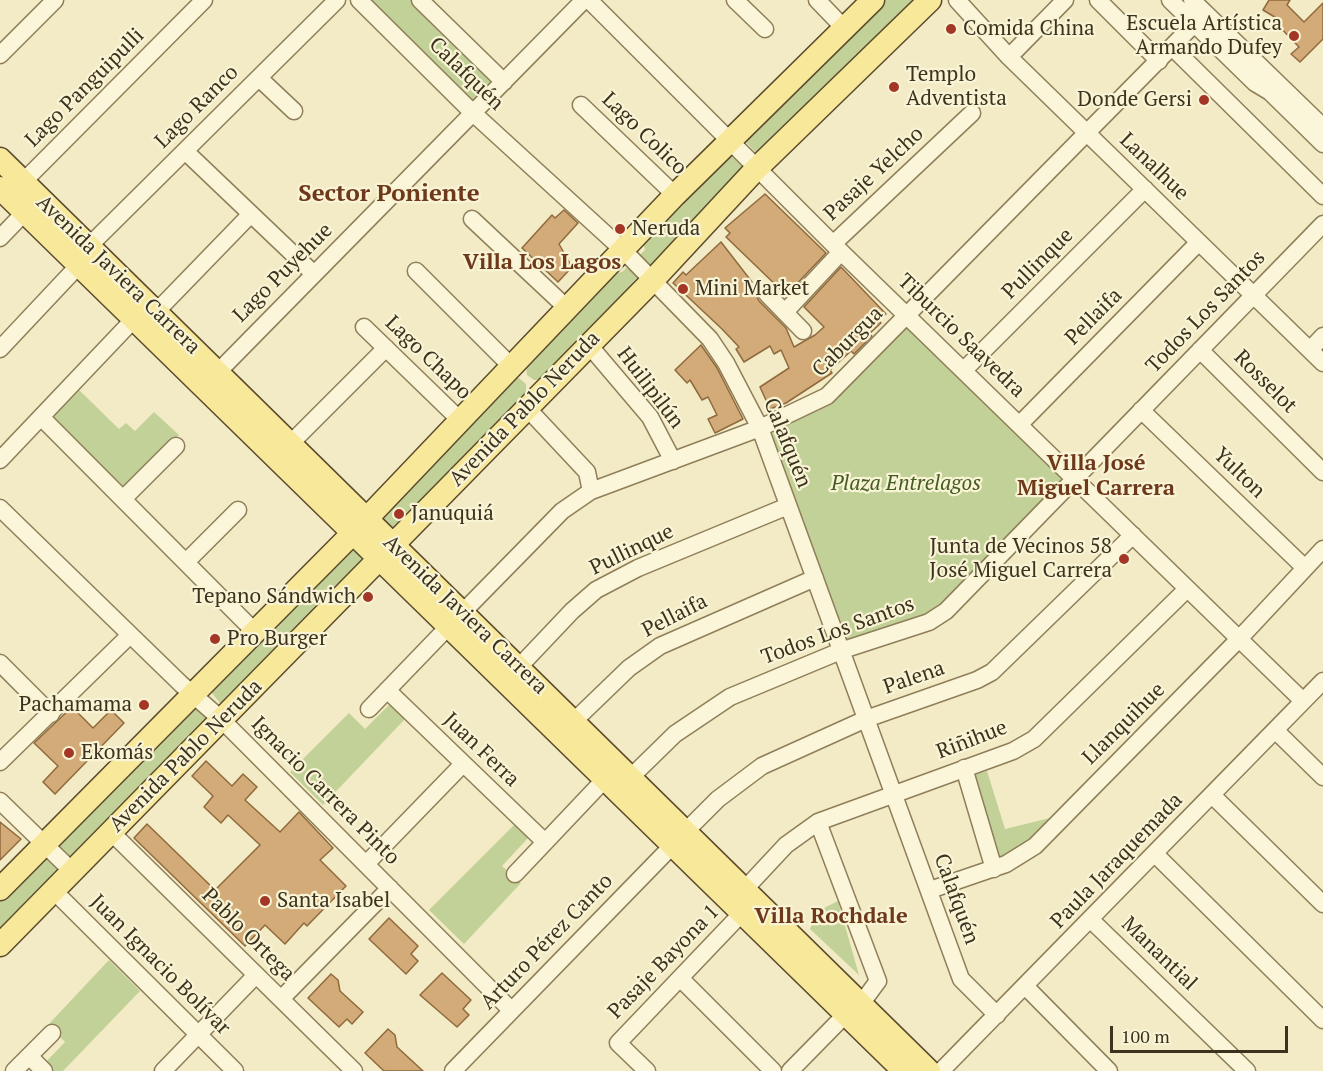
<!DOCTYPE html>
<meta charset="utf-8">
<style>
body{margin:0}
#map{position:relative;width:1323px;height:1071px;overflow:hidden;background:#f2ebc5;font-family:"PT Serif",serif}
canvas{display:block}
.scale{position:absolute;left:1110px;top:1026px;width:178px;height:27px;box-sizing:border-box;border:3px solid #3d321e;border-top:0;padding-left:8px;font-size:18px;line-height:21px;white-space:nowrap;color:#3d321e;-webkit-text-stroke:4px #f8f4d5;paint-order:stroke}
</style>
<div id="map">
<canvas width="1323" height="1071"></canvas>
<div class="scale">100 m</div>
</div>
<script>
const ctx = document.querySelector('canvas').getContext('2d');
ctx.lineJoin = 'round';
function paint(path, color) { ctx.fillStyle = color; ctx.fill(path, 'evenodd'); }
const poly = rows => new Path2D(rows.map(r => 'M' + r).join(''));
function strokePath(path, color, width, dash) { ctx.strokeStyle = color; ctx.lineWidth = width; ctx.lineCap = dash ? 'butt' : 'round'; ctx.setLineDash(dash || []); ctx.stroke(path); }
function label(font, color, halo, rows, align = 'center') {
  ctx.font = font + ' "PT Serif",serif'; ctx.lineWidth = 4.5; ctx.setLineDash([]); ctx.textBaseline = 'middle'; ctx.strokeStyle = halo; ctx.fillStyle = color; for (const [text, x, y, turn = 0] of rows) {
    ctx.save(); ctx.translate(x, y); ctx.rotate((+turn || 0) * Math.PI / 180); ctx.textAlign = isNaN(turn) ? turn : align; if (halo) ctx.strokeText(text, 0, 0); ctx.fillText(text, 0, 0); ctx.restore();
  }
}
const green = poly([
 [366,0,416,0,498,80,474,105],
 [879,0,916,0,757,154,741,137],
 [731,157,739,158,746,170,664,260,653,263,633,282,632,290,543,380,534,380,527,375,526,366,616,273,622,272,645,250,643,242],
 [907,324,1066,478,946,605,925,618,847,642,768,431,830,401],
 [514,378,519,378,526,384,526,400,393,530,387,530,380,515],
 [77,388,119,429,126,423,135,431,154,412,179,435,126,489,50,416],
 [353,541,372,559,226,706,220,703,208,688],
 [192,704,210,722,0,936,0,896],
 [389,705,406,718,323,805,290,772,349,713,365,729],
 [987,771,1005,829,1054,817,1019,855,999,862,974,775],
 [515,824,529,837,502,866,521,883,464,944,429,910],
 [838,901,859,975,810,929,818,911],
 [109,960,140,991,63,1071,49,1071,43,1065,65,1042,48,1025]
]);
const building = poly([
 [1269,0,1290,0,1287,5,1304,22,1323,3,1323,39,1300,62,1291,54,1299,47,1275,22,1278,19,1263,10,1269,0],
 [765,194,826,253,790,291,785,287,782,291,726,237,730,233,725,228,765,194],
 [564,210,578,223,559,244,572,267,558,282,522,248,552,215,555,218,564,210],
 [721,242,752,282,750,284,759,301,786,328,794,347,815,335,824,327,804,307,841,267,886,314,878,320,881,323,869,334,872,336,854,354,851,351,830,370,832,373,786,403,770,409,760,387,789,368,781,350,774,354,770,346,744,362,736,349,739,347,722,329,673,283,683,272,686,275,721,242],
 [701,345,717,368,743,419,715,433,708,419,717,415,708,397,702,400,690,380,687,383,675,370,701,345],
 [72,707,93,728,111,710,124,723,55,794,43,782,58,766,34,743,72,707],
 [206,761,232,786,243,774,257,787,245,800,280,832,299,812,333,848,320,860,346,886,307,926,304,923,285,944,265,925,245,946,134,838,147,824,215,890,260,845,228,815,221,823,204,807,213,796,192,776,206,761],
 [0,822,21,839,0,860,0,822],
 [389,918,418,946,411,954,418,961,406,974,369,939,389,918],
 [442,973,471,1000,463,1009,469,1015,457,1027,420,995,442,973],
 [331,974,338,980,340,991,363,1012,352,1024,347,1019,339,1027,308,998,331,974],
 [388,1029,395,1035,397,1047,423,1071,384,1071,365,1053,388,1029]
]);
const minor = poly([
 [359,0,473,113,623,250,710,339,726,363,760,428,961,979,997,1015],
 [420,0,504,82],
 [589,0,833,244,1303,701],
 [735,0,765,29],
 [817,0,844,28],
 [957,0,1009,57,1323,363],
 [1098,0,1159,61],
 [1170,0,1255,83,1270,92,1323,144],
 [1192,0,1323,127],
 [1172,47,1323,196],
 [0,55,55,0],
 [1009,57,1065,0],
 [259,78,294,111],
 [581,105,675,195],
 [185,151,314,274],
 [23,182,204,0],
 [472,219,569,310],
 [0,238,25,212],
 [833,244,972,113],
 [89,246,337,0],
 [416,271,513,368],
 [767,294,803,331],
 [156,312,251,214],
 [785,312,841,252],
 [364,327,461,421],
 [588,344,650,417,673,461],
 [0,349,79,265],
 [1200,350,1323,472],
 [1310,350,1323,336],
 [964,370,1145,189],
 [217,373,584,0],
 [527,408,587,472,591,491],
 [1141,410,1305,568],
 [41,417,255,632],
 [1020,424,1199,242],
 [290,444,386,348],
 [0,460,134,319],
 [124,498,176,446],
 [0,508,181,684,222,720,511,1010],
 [187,561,238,510],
 [462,613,562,511,591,491,760,428,827,396,1205,13],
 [0,663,51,714],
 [518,668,572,611,596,590,638,568,788,506],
 [387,690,545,842],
 [369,709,449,626],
 [573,722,629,668,660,646,815,578],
 [1275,730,1323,777],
 [0,762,130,635],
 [964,768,994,869],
 [630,778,675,734,730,697,843,650,929,622,946,611,1323,224],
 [1212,795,1323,904],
 [0,801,72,871],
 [818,822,878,981,861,1004],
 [686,831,718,799,762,766,866,719,977,680,992,672,1133,535],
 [111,832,354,1071],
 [1155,854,1323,1020],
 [366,864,463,764],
 [515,874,605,779],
 [744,890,786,845,818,822,1013,751,1034,739,1187,589],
 [930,890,1006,864,1035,846,1239,639,1323,549],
 [54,891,235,1071],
 [1091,920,1247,1071],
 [680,978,773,1071],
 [1026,987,1109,1071],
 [281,999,390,888],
 [29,1056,44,1071],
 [14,1071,52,1033],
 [163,1071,256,975],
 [453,1071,673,845],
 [647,1071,618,1043,742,913],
 [790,1071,846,1014],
 [941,1071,1323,681]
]);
const major = poly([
 [0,159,929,1071],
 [0,188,904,1071],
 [0,889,353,533,675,195,873,0],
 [0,945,652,281,757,168,930,0]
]);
const markers = [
 [951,29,6,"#a33624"],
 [1294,36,6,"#a33624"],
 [894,87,6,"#a33624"],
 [1204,100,6,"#a33624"],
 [620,229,6,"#a33624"],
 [683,289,6,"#a33624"],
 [399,514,6,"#a33624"],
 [1124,559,6,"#a33624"],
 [368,597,6,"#a33624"],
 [215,639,6,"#a33624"],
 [144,705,6,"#a33624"],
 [69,753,6,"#a33624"],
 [265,901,6,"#a33624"]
];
const poiNames = [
 ["Escuela Artística",1282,24,"right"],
 ["Armando Dufey",1282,48,"right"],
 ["Comida China",963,29],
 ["Templo",906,75],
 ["Adventista",906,99],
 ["Donde Gersi",1192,100,"right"],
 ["Neruda",632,229],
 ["Mini Market",695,289],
 ["Januquiá",411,514],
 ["Junta de Vecinos 58",1112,547,"right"],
 ["José Miguel Carrera",1112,571,"right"],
 ["Tepano Sándwich",356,597,"right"],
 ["Pro Burger",227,639],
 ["Pachamama",132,705,"right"],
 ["Ekomás",81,753],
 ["Santa Isabel",277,901]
];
const streetNames = [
 ["Calafquén",466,74,44],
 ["Lago Panguipulli",85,88,-45],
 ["Lago Ranco",197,107,-45],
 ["Lago Colico",644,134,44],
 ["Lanalhue",1154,167,44],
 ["Pasaje Yelcho",874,174,-43],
 ["Pullinque",1038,264,-45],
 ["Lago Puyehue",283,273,-45],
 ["Avenida Javiera Carrera",118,275,44],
 ["Todos Los Santos",1206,312,-46],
 ["Pellaifa",1094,317,-45],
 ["Tiburcio Saavedra",961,336,44],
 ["Caburgua",848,342,-45],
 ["Lago Chapo",428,358,44],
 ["Rosselot",1265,382,45],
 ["Huilipilún",650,388,53],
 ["Avenida Pablo Neruda",525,409,-46],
 ["Calafquén",787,443,68],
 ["Yulton",1239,473,44],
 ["Pullinque",632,550,-26],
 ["Avenida Javiera Carrera",465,615,44],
 ["Pellaifa",675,616,-27],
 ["Todos Los Santos",838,631,-20],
 ["Palena",914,678,-19],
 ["Llanquihue",1124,724,-45],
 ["Riñihue",972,740,-21],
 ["Juan Ferra",481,750,44],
 ["Avenida Pablo Neruda",186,756,-45],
 ["Ignacio Carrera Pinto",325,791,45],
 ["Paula Jaraquemada",1117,861,-46],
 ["Calafquén",956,899,70],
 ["Pablo Ortega",248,935,45],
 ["Arturo Pérez Canto",547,942,-46],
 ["Manantial",1159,954,44],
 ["Pasaje Bayona 1",664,962,-46],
 ["Juan Ignacio Bolívar",160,965,45]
];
const parkNames = [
 ["Plaza Entrelagos",906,484]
];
const neighbourhoodNames = [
 ["Villa Los Lagos",542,263],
 ["Villa José",1096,464],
 ["Miguel Carrera",1096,489],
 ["Villa Rochdale",831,917]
];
const quarterNames = [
 ["Sector Poniente",389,194]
];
paint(green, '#c2d197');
paint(building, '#d3ab78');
strokePath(building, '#906a3d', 1.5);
strokePath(minor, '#8f7e59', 19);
strokePath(major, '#5c4a2d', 25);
strokePath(minor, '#fbf6d9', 16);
strokePath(major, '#f7e89a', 22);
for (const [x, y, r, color] of markers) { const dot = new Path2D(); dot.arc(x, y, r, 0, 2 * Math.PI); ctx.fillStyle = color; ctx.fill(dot); strokePath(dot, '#f8f4d5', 2); }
label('21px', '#3d321e', '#f8f4d5', poiNames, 'left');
label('21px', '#3d321e', '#f8f4d5', streetNames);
label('italic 21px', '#455c23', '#f8f4d5', parkNames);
label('bold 22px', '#6e381a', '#f8f4d5', neighbourhoodNames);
label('bold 24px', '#6e381a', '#f8f4d5', quarterNames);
</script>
